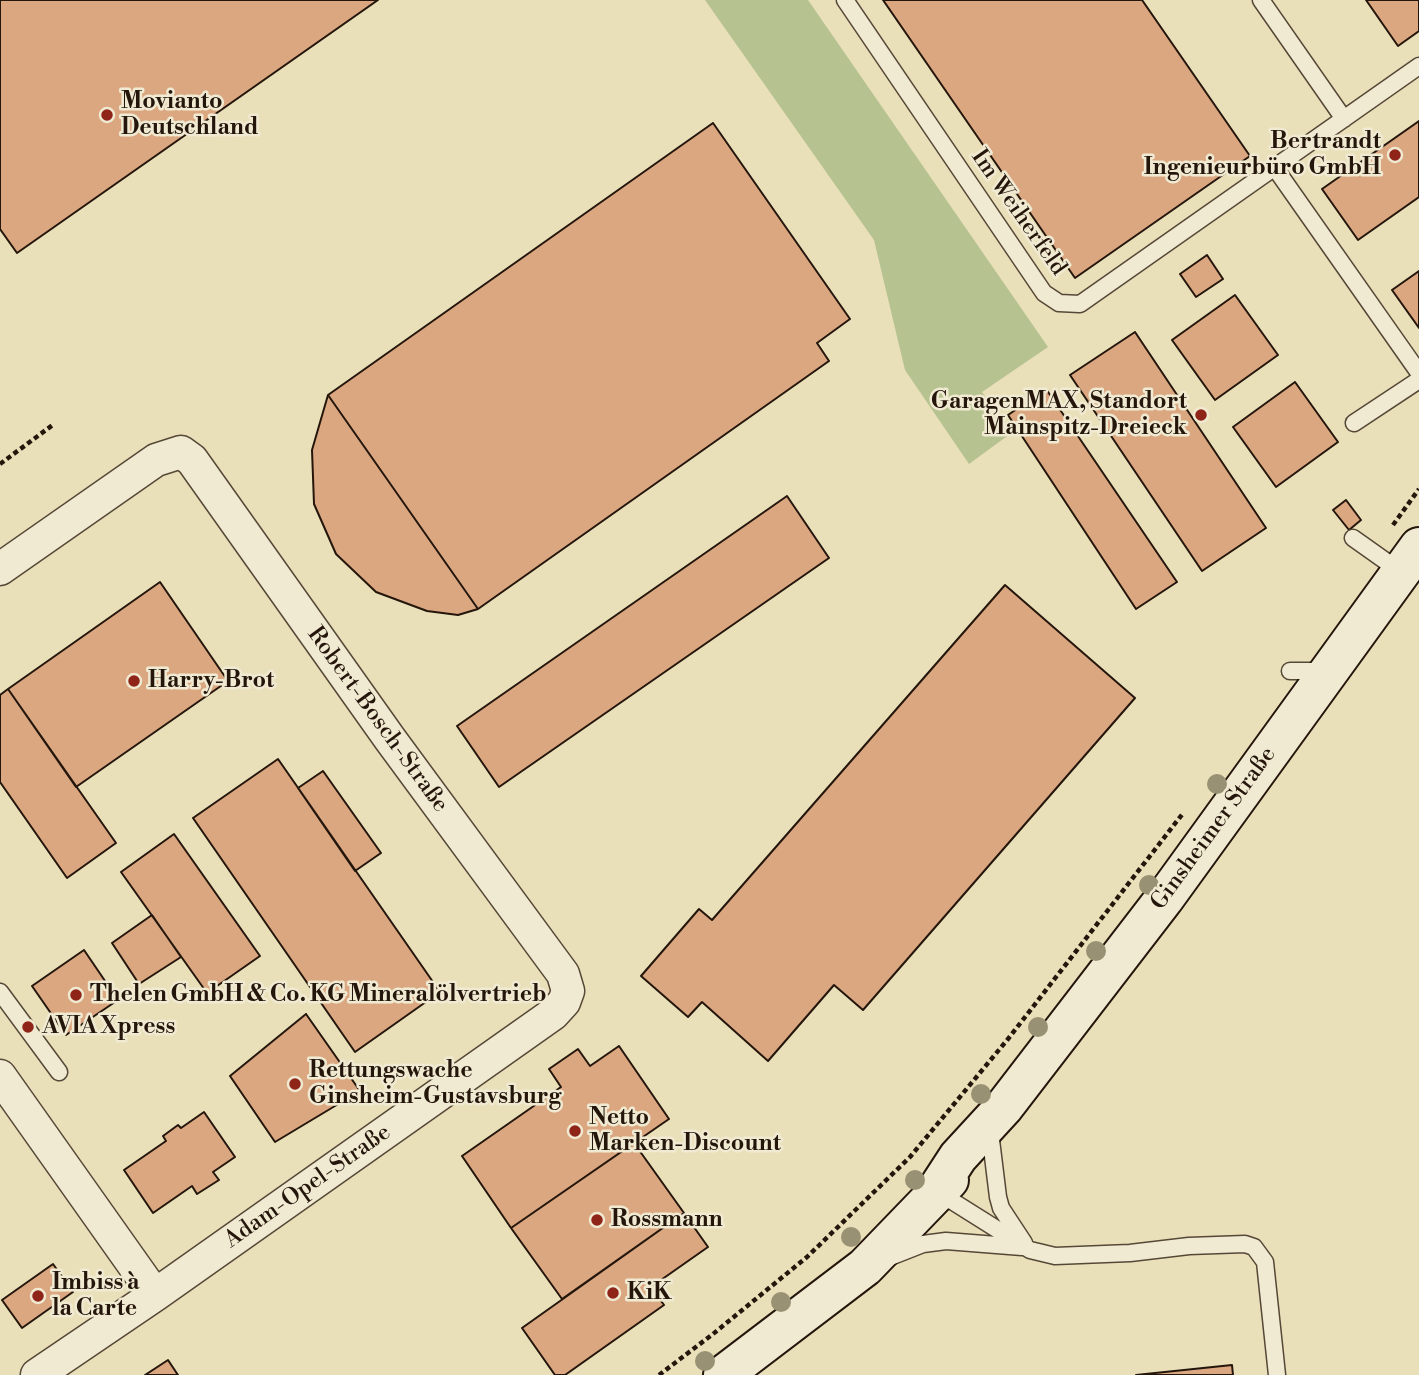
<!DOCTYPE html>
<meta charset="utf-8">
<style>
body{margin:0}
canvas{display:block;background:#e9dfb9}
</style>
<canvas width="1419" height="1375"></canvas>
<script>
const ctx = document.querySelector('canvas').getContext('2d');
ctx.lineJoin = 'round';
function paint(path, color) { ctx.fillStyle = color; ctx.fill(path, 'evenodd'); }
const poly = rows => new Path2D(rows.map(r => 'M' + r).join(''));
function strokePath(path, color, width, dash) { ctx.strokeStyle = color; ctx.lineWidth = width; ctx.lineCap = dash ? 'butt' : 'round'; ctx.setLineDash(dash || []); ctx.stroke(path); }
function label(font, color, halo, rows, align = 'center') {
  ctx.font = font + ' "Libre Bodoni",serif'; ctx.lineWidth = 5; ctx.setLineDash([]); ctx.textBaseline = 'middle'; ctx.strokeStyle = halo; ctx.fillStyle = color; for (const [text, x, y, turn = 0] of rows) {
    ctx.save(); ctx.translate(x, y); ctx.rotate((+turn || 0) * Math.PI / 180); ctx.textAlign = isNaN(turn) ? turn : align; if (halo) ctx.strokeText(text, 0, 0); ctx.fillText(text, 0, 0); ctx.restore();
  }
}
const green = poly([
 [705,0,808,0,1048,347,982,392,1010,434,969,464,905,370,874,240]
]);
const building = poly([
 [0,0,378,0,17,253,0,229,0,0],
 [883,0,1142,0,1250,156,1075,278,883,0],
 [1366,0,1419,0,1419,31,1398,46,1366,0],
 [1419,121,1419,197,1358,240,1322,189,1419,121],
 [713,123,850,319,817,343,829,361,478,609,328,395,713,123],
 [1207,255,1223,279,1196,297,1180,274,1207,255],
 [1419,271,1419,328,1392,290,1419,271],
 [1235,295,1278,355,1215,400,1172,340,1235,295],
 [1135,332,1266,528,1202,571,1070,375,1135,332],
 [1295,382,1338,442,1276,487,1233,427,1295,382],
 [1046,389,1177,582,1136,609,1008,415,1046,389],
 [328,395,478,609,458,615,427,611,376,592,336,554,314,504,312,450,328,395],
 [787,496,829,558,499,787,457,726,787,496],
 [1346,500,1361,520,1349,530,1333,510,1346,500],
 [160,582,228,681,76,787,8,689,160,582],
 [1005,585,1135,698,863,1010,834,985,768,1061,702,1002,688,1017,641,976,699,909,712,920,1005,585],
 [8,689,116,843,67,878,0,782,0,695,8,689],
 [278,759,440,992,355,1052,193,818,278,759],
 [323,771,381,853,355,871,298,788,323,771],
 [174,834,260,956,207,993,121,872,174,834],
 [152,915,181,957,139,984,112,943,152,915],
 [84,950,118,1000,66,1035,32,986,84,950],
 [306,1014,360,1091,275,1142,230,1076,306,1014],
 [619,1046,669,1119,511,1228,462,1156,561,1087,549,1069,578,1049,590,1066,619,1046],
 [204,1112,235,1157,213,1172,219,1180,197,1194,192,1186,153,1213,124,1170,166,1141,163,1136,178,1125,181,1128,204,1112],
 [634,1143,684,1213,562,1299,511,1228,634,1143],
 [684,1213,708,1247,651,1287,664,1305,565,1375,555,1375,522,1328,684,1213],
 [53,1264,73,1292,22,1328,2,1300,53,1264],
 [168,1360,178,1375,145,1375,168,1360],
 [1232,1365,1233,1375,1136,1375,1232,1365]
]);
const path = poly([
 [0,464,54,424],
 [1393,525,1419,489],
 [659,1375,713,1334,807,1257,910,1157,1008,1039,1184,812]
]);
const lane = poly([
 [845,0,1044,293,1059,303,1080,304,1419,66],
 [1261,0,1344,119],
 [1275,168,1419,373],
 [1354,423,1419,380],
 [1353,538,1401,572],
 [1290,671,1327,671],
 [0,992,59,1072],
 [990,1132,998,1197,1001,1208,1024,1243],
 [936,1197,952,1201,1030,1250,1055,1256,1130,1253,1189,1246,1245,1244,1254,1247,1265,1262,1277,1375],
 [890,1257,923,1244,946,1241,1022,1247]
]);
const street = poly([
 [0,569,156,460,181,452,192,460,390,739,563,974,568,991,564,1002,553,1014,155,1295,37,1375],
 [0,1076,155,1295]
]);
const secondary = poly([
 [932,1197,958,1157,1004,1107,1164,899,1419,547],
 [723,1375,865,1267,949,1180]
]);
const trees = [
 [1217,784],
 [1149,885],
 [1096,951],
 [1038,1027],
 [981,1094],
 [915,1180],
 [851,1237],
 [781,1302],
 [705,1361]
];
const markers = [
 [107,115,7,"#8f2418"],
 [1395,155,7,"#8f2418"],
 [1201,415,7,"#8f2418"],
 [134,681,7,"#8f2418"],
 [76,995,7,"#8f2418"],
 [28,1027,7,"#8f2418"],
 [295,1084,7,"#8f2418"],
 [575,1131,7,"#8f2418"],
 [597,1220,7,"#8f2418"],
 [613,1293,7,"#8f2418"],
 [38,1296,7,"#8f2418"]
];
const poiNames = [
 ["Movianto",121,102],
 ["Deutschland",121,128],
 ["Bertrandt",1381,142,"right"],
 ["Ingenieurbüro GmbH",1381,168,"right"],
 ["GaragenMAX, Standort",1187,402,"right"],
 ["Mainspitz-Dreieck",1187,428,"right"],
 ["Harry-Brot",148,681],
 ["Thelen GmbH & Co. KG Mineralölvertrieb",90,995],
 ["AVIA Xpress",42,1027],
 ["Rettungswache",309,1071],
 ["Ginsheim-Gustavsburg",309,1097],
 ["Netto",589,1118],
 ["Marken-Discount",589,1144],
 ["Rossmann",611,1220],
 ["Imbiss à",52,1283],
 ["la Carte",52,1309],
 ["KiK",627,1293]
];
const streetNames = [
 ["Im Weiherfeld",1018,213,55],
 ["Robert-Bosch-Straße",377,720,54],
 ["Ginsheimer Straße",1214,829,-54],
 ["Adam-Opel-Straße",308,1187,-35]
];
paint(green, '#b6c28f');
paint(building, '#daa781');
strokePath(building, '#25160c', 2);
strokePath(lane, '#564837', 19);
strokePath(street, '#564837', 35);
strokePath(secondary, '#25160c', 42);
strokePath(path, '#25160c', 4.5, [5, 3.5]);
strokePath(lane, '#f1ead2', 16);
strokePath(street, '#f1ead2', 32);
strokePath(secondary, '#f1ead2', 38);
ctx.fillStyle = '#999173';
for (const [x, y] of trees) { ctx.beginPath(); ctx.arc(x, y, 10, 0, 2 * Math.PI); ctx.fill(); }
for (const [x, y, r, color] of markers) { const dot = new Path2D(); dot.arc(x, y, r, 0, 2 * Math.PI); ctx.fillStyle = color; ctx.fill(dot); strokePath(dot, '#f1ead2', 2.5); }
label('bold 23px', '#25160c', '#f1ead2', poiNames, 'left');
label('23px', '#25160c', '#f1ead2', streetNames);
</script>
